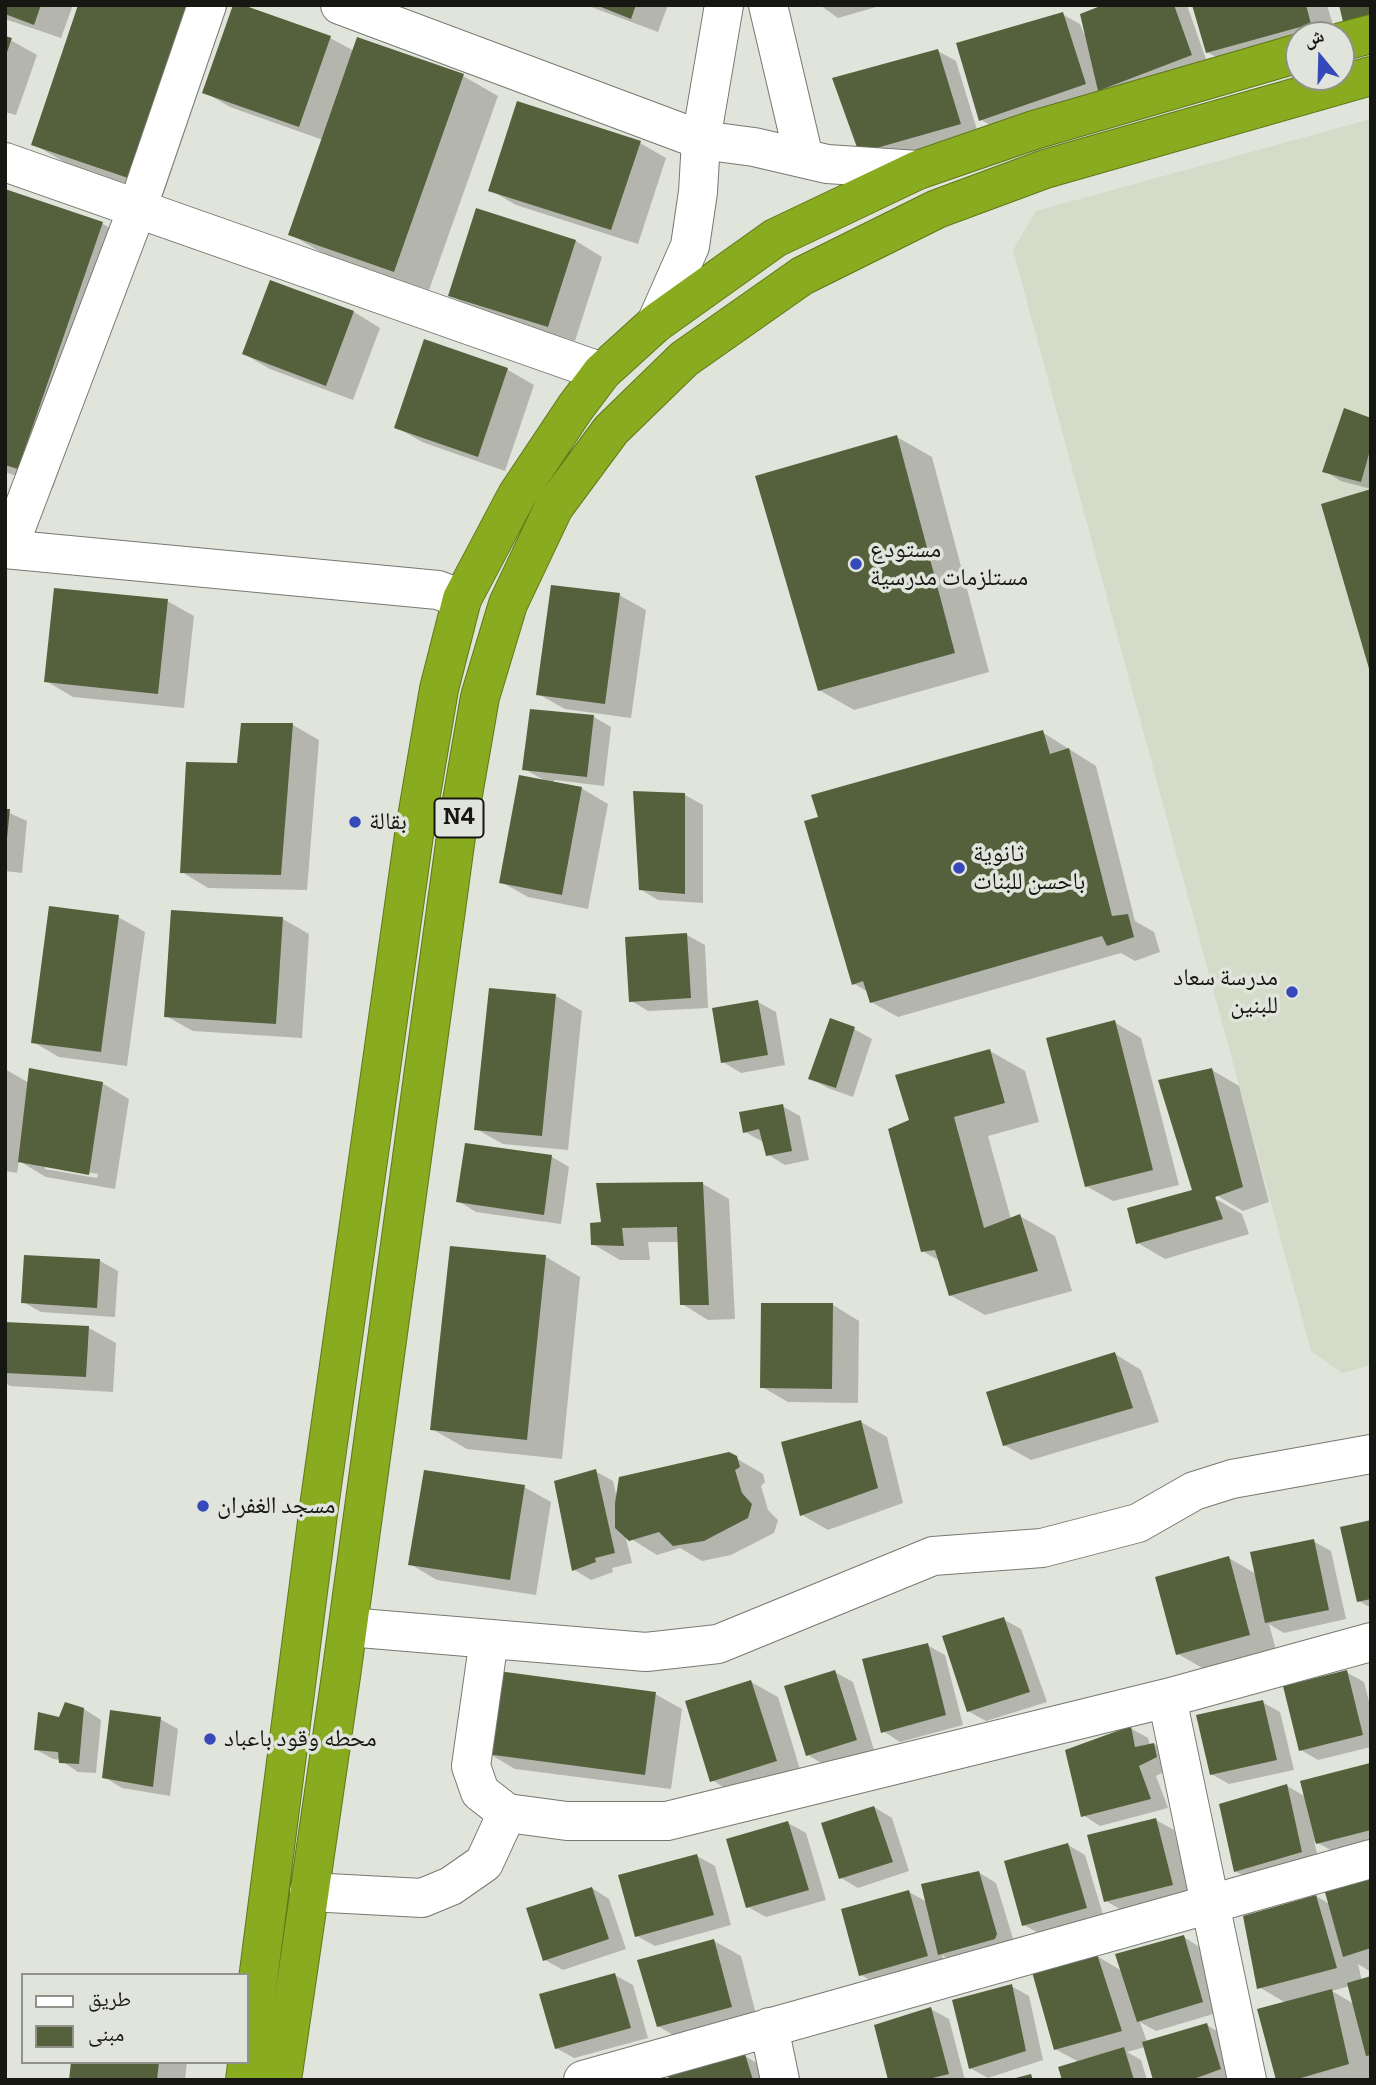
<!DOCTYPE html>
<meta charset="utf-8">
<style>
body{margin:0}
#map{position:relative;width:1376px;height:2085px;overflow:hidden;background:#e1e4da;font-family:Bitter,"Noto Naskh Arabic",serif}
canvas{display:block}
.frame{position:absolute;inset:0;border:7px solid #161713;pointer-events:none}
.legend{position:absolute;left:21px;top:1973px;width:228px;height:91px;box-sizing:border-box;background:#e1e4da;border:2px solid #90928a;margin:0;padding:9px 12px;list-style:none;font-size:21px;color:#161713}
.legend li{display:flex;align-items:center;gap:14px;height:35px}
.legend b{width:35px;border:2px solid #90928a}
.north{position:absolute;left:1285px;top:21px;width:70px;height:70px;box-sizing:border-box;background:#e1e4da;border:2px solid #90928a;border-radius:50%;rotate:341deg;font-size:19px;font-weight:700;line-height:28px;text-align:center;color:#161713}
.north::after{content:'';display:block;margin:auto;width:24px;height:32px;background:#3549bb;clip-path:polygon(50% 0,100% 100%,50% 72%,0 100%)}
</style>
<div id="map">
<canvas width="1376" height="2085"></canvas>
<div class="frame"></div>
<ul class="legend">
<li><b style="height:9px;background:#fff"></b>طريق</li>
<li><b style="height:19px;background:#55613d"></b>مبنى</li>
</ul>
<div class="north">ش</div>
</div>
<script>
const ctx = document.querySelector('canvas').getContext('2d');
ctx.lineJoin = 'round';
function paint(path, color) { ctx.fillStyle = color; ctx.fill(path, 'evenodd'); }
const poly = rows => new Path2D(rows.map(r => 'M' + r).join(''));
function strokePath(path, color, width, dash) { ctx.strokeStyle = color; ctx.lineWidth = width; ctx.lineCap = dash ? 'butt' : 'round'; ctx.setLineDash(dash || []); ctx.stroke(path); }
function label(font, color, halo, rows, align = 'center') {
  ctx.font = font + ' Bitter,"Noto Naskh Arabic",serif'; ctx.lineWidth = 7; ctx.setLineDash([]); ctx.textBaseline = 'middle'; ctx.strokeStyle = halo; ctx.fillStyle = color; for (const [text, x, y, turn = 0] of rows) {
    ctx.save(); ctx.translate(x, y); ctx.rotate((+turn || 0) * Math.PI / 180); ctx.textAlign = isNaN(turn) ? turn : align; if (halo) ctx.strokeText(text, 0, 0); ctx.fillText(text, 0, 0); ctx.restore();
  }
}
const built = poly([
 [1371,119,1371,1365,1342,1373,1311,1351,1013,250,1036,211]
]);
const shadow = poly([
 [5,5,73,5,61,38,5,19],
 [80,5,228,5,163,196,68,164,33,144],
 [586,5,668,5,658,32],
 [820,5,883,5,838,18],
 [1108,5,1187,5,1208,65,998,130,980,119,1062,14,1080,24,1084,34],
 [1194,5,1327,5,1336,35,1299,35,1234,67,1207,52],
 [5,37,37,55,16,115,5,112],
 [330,38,354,51,463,76,498,96,429,290,324,254,290,234,323,140,230,107,204,92],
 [938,51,956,61,978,133,879,162,861,151],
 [640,143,666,158,638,244,516,205,490,190],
 [6,191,103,224,137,244,53,488,5,472],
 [477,211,576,241,602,257,575,341,476,311,450,295],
 [271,282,354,312,380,328,353,400,270,369,244,354],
 [425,342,508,370,534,385,505,471,422,442,396,427],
 [1371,420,1371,489,1341,481,1324,471],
 [897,437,932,457,989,672,854,710,819,690],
 [619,595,646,610,631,718,565,709,538,694],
 [167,601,194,616,184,708,73,697,46,681],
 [594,717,611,727,604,786,554,780,554,783,581,788,608,804,588,909,528,897,501,882,546,781,524,769],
 [242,725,293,725,319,740,307,890,208,888,182,872,239,765],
 [1042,732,1096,766,1135,921,1154,932,1160,952,1135,961,1121,953,898,1017,871,1002,868,992,853,983],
 [685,795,703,805,703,903,658,900,640,889],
 [5,811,27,821,22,873,5,871],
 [118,917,145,932,127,1066,59,1057,33,1042],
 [283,919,309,934,302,1038,193,1031,166,1016],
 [687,935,705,945,708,1008,648,1011,630,1000],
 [556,996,582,1011,568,1150,503,1144,476,1129],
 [758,1002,776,1012,785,1065,741,1073,723,1062],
 [1114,1022,1141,1038,1179,1185,1113,1201,1086,1186],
 [854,1029,872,1039,853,1097,828,1088,810,1078],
 [990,1051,1025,1071,1039,1122,988,1136,1011,1219,1020,1216,1055,1236,1072,1291,985,1315,950,1295,940,1261,922,1251,911,1121],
 [5,1069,29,1083,102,1083,129,1099,115,1189,46,1177,19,1161,17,1173,5,1171],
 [45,1165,98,1174,97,1178,45,1169],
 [1212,1070,1239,1086,1269,1202,1243,1211,1216,1195,1216,1199,1242,1214,1249,1234,1165,1259,1138,1243,1194,1191],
 [782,1106,800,1116,809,1160,785,1165,767,1154,763,1142,745,1132],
 [552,1157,569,1167,561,1224,476,1212,458,1201],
 [703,1184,729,1199,735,1319,708,1320,682,1304,679,1242,648,1242,650,1260,620,1260,593,1244,603,1224],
 [546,1257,580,1277,562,1459,467,1449,432,1429],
 [100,1261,118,1271,115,1317,41,1312,23,1302],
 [833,1305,859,1321,858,1403,788,1402,762,1387],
 [5,1324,89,1328,116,1343,113,1392,10,1386,5,1383],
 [1115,1354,1141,1370,1159,1422,1031,1460,1004,1445],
 [861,1422,887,1437,903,1503,828,1530,802,1515],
 [729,1454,763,1474,765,1482,761,1486,768,1510,778,1520,774,1533,731,1555,702,1561,680,1548,657,1555,625,1535,632,1563,612,1568,613,1572,591,1580,573,1569,595,1471,613,1481,617,1499],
 [524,1487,551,1502,536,1595,437,1580,410,1564],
 [1371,1521,1371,1608,1359,1601],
 [1313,1541,1331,1551,1346,1619,1284,1633,1269,1624,1276,1650,1204,1669,1178,1654,1229,1558,1256,1574],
 [1003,1619,1021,1629,1047,1702,986,1721,968,1711],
 [927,1645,945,1655,963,1725,900,1742,883,1731],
 [835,1672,853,1682,874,1750,826,1766,808,1755],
 [1346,1672,1364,1682,1371,1709,1371,1747,1318,1760,1301,1750],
 [751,1682,778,1697,802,1776,738,1796,712,1780],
 [655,1694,682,1709,671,1789,515,1769,488,1753],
 [1262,1702,1280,1712,1294,1770,1229,1784,1211,1774],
 [84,1709,101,1720,96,1773,78,1772,60,1760,53,1759,35,1749,61,1719],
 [160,1719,178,1729,170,1796,122,1788,104,1777],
 [1130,1728,1148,1738,1150,1745,1154,1744,1171,1755,1174,1767,1156,1776,1168,1808,1100,1826,1083,1815],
 [1369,1764,1371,1844,1336,1853,1314,1841,1319,1862,1253,1881,1235,1871,1287,1786,1306,1797],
 [874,1807,892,1818,909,1871,858,1888,841,1878],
 [1156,1820,1174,1830,1190,1894,1123,1911,1106,1901],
 [788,1823,806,1833,826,1900,766,1917,748,1907],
 [1068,1845,1085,1855,1104,1918,1042,1935,1024,1925],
 [697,1856,715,1866,731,1925,655,1946,637,1936],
 [978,1872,996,1883,1015,1945,957,1964,942,1955,945,1966,879,1985,861,1975,909,1892,927,1902],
 [1371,1874,1371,1972,1358,1964,1362,1981,1371,1978,1371,2080,1277,2080,1286,2003,1259,1987,1316,1896,1331,1905],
 [1350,1986,1354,2004,1332,1991],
 [592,1888,609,1899,626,1949,563,1970,545,1960],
 [1184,1937,1201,1948,1220,2012,1156,2031,1140,2022,1147,2042,1207,2025,1225,2036,1237,2080,1155,2080,1145,2047,1127,2052,1141,2060,1147,2080,1064,2080,1079,2062,1055,2049,1097,1956,1122,1971],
 [714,1941,741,1956,758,2022,685,2042,658,2026],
 [615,1975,633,1985,648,2038,574,2058,556,2048],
 [1011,1986,1029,1996,1043,2060,988,2078,970,2068],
 [931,2009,949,2019,965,2080,890,2080],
 [745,2056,772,2072,774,2080,671,2080],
 [73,2062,187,2062,185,2080,71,2080]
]);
const building = poly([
 [5,5,41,5,34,25,5,14],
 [78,5,187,5,128,178,31,145],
 [233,5,243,5,331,36,299,127,202,93],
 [596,5,636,5,631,19],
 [1103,5,1174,5,1192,55,1098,91,1080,14],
 [1192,5,1306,5,1311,24,1206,53],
 [1339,5,1371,5,1371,17,1344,26],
 [1063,12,1086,84,979,121,956,43],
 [5,36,12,38,6,55,5,55],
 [357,37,464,74,394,272,288,235],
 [938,49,961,124,859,153,832,78],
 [517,101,641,141,611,230,488,191],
 [5,189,103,222,18,469,5,465],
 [476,208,576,240,548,327,448,296],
 [270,280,354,311,326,386,242,354],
 [424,339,508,368,478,457,394,428],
 [1344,408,1371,418,1371,447,1361,482,1322,472],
 [897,435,955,653,818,691,755,476],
 [1371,489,1371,671,1370,672,1321,504],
 [551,585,620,593,605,704,536,695],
 [54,588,168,599,158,694,44,682],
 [530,709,594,715,587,777,522,770],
 [241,723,293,723,281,875,180,873,186,762,237,763],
 [1043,730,1050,754,1069,748,1112,916,1128,914,1134,937,1107,946,1102,936,870,1003,863,981,852,985,804,821,818,817,811,795],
 [519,775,582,787,562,895,499,883],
 [633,791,685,793,685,894,639,890],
 [5,809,10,809,7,838,5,838],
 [49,906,119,915,101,1052,31,1043],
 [171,910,283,917,276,1024,164,1017],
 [687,933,691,998,629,1002,625,937],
 [489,988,556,994,542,1136,474,1130],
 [758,1000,768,1055,721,1063,712,1008],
 [830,1018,855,1027,836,1088,808,1079],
 [1115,1020,1153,1170,1085,1187,1046,1038],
 [990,1049,1005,1103,954,1117,984,1228,1020,1214,1038,1271,949,1296,935,1250,921,1252,888,1129,909,1120,895,1075],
 [29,1068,103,1082,89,1175,18,1162],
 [1212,1068,1243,1187,1215,1197,1223,1219,1136,1244,1127,1208,1192,1190,1158,1080],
 [783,1104,792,1151,766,1156,759,1129,743,1133,739,1112],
 [465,1143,552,1155,544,1215,456,1202],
 [703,1182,709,1305,680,1305,677,1227,622,1228,624,1246,591,1245,590,1223,601,1222,596,1183],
 [450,1246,546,1255,527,1440,430,1430],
 [24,1255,100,1259,97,1308,21,1303],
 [761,1303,833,1303,832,1389,760,1388],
 [5,1322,89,1326,86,1377,5,1373],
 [1115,1352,1133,1408,1003,1446,986,1392],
 [861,1420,878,1488,800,1516,781,1442],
 [729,1452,737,1456,740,1467,735,1470,742,1493,752,1504,748,1518,704,1541,673,1546,659,1532,629,1541,615,1528,615,1503,619,1477],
 [596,1469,615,1553,595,1558,596,1562,572,1571,554,1481],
 [424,1470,525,1485,510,1580,408,1565],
 [1371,1520,1371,1599,1357,1602,1340,1527],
 [1314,1539,1329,1610,1265,1623,1250,1552],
 [1229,1556,1250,1635,1176,1655,1155,1577],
 [1004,1617,1030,1692,967,1712,942,1636],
 [928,1643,946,1715,881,1733,862,1659],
 [835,1670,857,1740,806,1756,784,1686],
 [1347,1670,1363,1735,1299,1751,1283,1686],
 [498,1671,656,1692,645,1775,486,1754],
 [751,1680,777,1761,710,1782,685,1701],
 [1263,1700,1277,1760,1210,1775,1196,1715],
 [65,1702,84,1708,79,1764,59,1763,58,1752,34,1750,38,1712,59,1717],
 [110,1710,161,1717,153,1787,102,1778],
 [1131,1726,1135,1747,1154,1743,1157,1757,1139,1766,1151,1799,1081,1817,1065,1750],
 [1370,1763,1371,1830,1316,1844,1300,1781],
 [1287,1784,1302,1852,1234,1872,1219,1804],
 [874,1806,893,1862,839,1879,821,1823],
 [1156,1818,1173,1885,1104,1902,1087,1835],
 [788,1821,809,1890,746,1908,726,1839],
 [1068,1843,1087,1908,1022,1926,1004,1861],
 [697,1854,714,1915,635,1937,618,1875],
 [979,1871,997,1934,995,1939,938,1955,921,1884],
 [1371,1872,1371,1948,1343,1957,1323,1885],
 [592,1887,609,1939,543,1961,526,1908],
 [909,1890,928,1956,859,1976,841,1909],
 [1316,1895,1337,1968,1257,1989,1243,1916],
 [1184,1935,1203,2002,1137,2022,1115,1954],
 [714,1939,732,2007,657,2027,637,1960],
 [1097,1954,1122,2031,1054,2050,1032,1972],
 [615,1973,631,2028,555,2049,539,1994],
 [1371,1976,1371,2055,1366,2056,1347,1983],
 [1012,1984,1026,2051,969,2069,952,2000],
 [1332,1989,1349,2064,1294,2080,1276,2080,1257,2009],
 [931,2007,949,2074,924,2080,888,2080,874,2025],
 [1207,2023,1221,2069,1191,2080,1153,2080,1142,2042],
 [1124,2047,1134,2080,1062,2080,1058,2067],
 [745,2054,753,2080,669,2080,668,2075],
 [71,2062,159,2062,157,2080,69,2080],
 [1031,2074,1033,2080,1012,2080,1012,2079]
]);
const minor = poly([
 [340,5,701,140,724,5],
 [768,5,804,158],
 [5,162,602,372],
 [656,323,690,246,698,192,701,140,754,147,827,164,918,170],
 [5,549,438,590,462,599],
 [8,549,137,209,207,5],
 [348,1627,646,1652,718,1644,933,1556,1042,1548,1138,1523,1194,1491,1232,1479,1371,1454],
 [489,1639,471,1766,480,1792,507,1813,567,1821,667,1821,1167,1698,1371,1642],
 [1167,1698,1247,2080],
 [309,1892,422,1898,451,1886,484,1863,507,1813],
 [769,2027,780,2080],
 [583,2080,1371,1859]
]);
const highway = poly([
 [1341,42,1371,34],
 [245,2080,318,1514,414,835,439,689,462,599,517,495,575,408,602,372,656,323,775,238,918,170,1034,130,1299,53],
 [282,2080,341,1676,457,829,480,697,508,604,554,507,611,430,684,359,802,276,937,209,1045,169,1371,76]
]);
const markers = [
 [856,564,7,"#3549bb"],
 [355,822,7,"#3549bb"],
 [959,868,7,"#3549bb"],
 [1292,992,7,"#3549bb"],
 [203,1506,7,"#3549bb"],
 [210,1739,7,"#3549bb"]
];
const shields = [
 [459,818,49]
];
const shieldNames = [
 ["N4",459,818]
];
const poiNames = [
 ["مستودع",870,550],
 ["مستلزمات مدرسية",870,578],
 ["بقالة",369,822],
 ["ثانوية",973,854],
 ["باحسن للبنات",973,882],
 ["مدرسة سعاد",1278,978,"right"],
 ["للبنين",1278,1006,"right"],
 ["مسجد الغفران",217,1506],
 ["محطه وقود باعباد",224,1739]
];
paint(built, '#d4dbc9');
paint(shadow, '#0003');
paint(building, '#55613d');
strokePath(minor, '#767970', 40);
strokePath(highway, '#60771b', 40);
strokePath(minor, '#fff', 38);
strokePath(highway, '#88ab1f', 38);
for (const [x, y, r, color] of markers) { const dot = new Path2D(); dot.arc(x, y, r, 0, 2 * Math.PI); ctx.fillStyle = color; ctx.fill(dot); strokePath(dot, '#e1e4da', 2.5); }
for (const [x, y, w] of shields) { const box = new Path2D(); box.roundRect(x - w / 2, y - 19.5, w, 39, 5); ctx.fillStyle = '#e1e4da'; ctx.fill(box); strokePath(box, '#161713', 2); }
label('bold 23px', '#161713', null, shieldNames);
label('24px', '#161713', '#e1e4da', poiNames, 'left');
</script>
